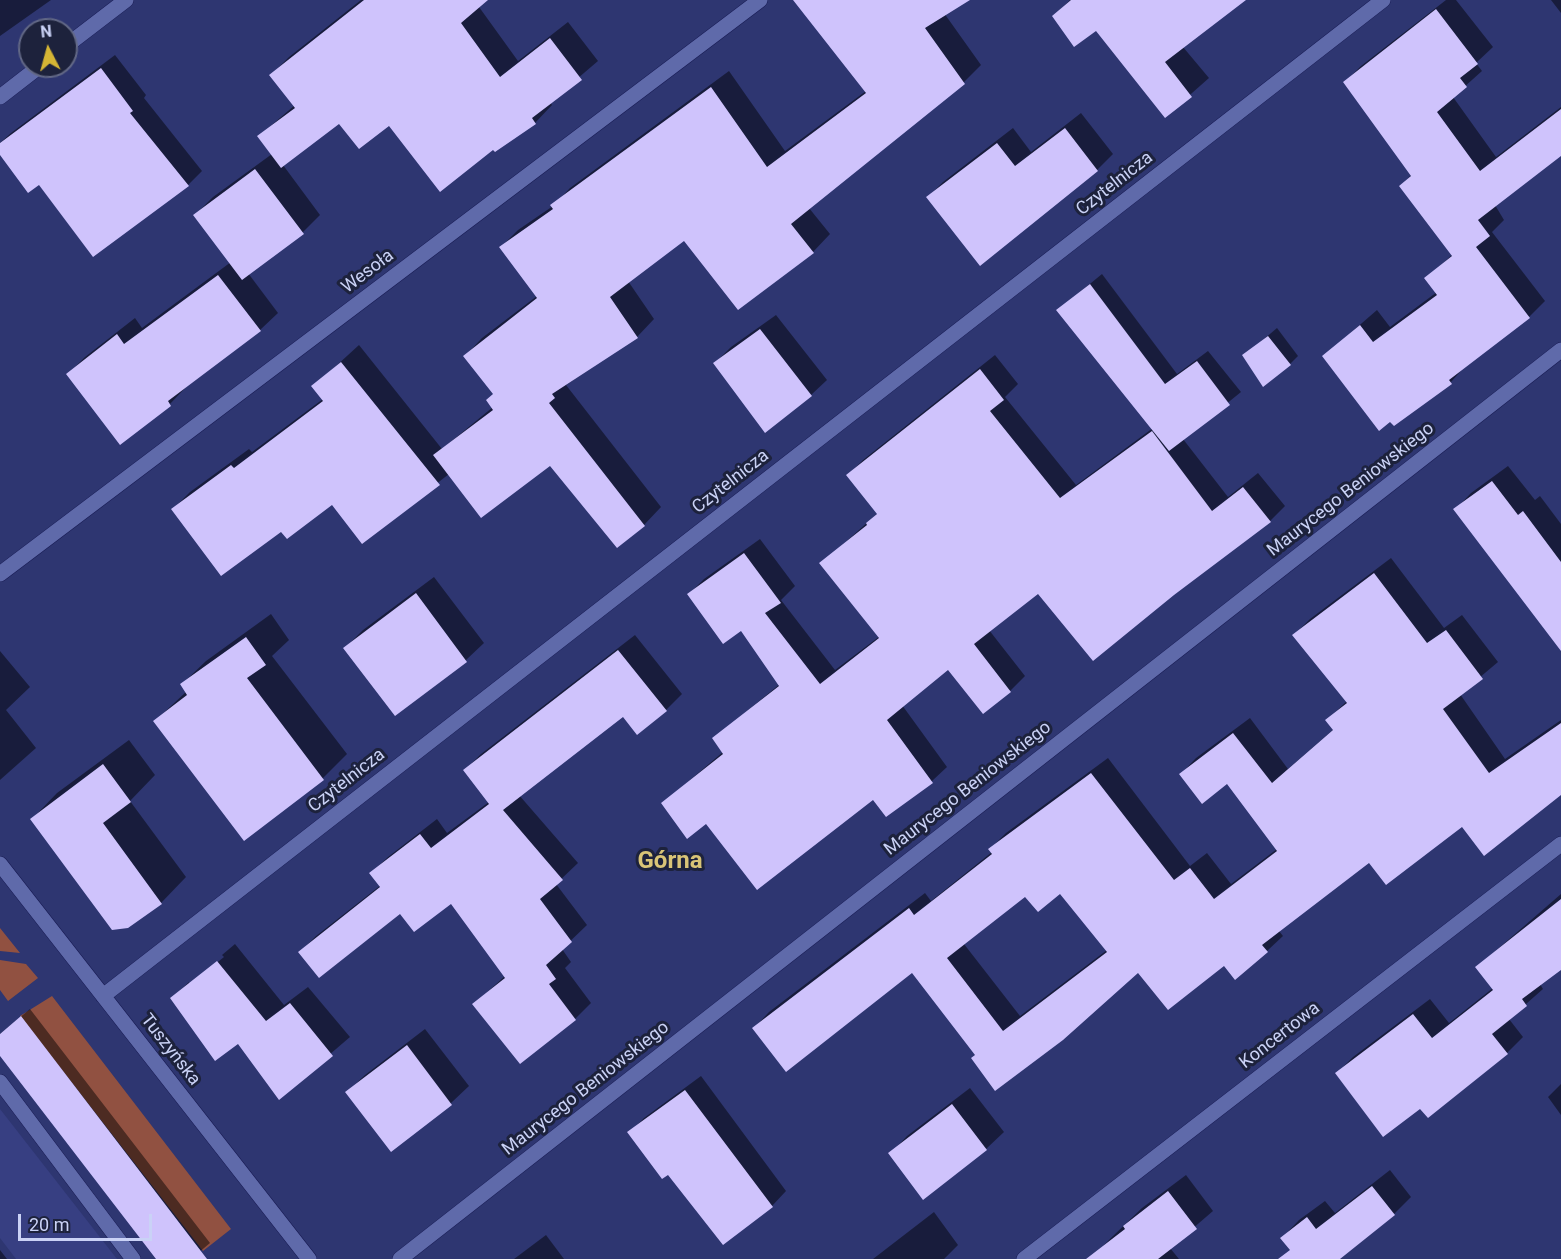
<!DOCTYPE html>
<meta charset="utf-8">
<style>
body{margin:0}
#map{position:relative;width:1561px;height:1259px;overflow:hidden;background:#2e3671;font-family:Roboto,sans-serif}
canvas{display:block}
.north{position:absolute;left:18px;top:18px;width:60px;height:60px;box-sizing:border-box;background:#1d223c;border:2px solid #626886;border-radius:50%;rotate:354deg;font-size:16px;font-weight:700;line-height:24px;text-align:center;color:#cad2f6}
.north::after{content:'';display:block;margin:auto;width:21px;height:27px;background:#d5b535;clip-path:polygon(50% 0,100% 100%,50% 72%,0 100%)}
.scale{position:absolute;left:18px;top:1214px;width:134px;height:27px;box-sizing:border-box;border:3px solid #cad2f6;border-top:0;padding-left:8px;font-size:18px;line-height:21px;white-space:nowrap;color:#cad2f6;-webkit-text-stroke:4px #1d223c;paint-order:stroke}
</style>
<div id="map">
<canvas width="1561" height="1259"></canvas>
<div class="north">N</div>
<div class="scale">20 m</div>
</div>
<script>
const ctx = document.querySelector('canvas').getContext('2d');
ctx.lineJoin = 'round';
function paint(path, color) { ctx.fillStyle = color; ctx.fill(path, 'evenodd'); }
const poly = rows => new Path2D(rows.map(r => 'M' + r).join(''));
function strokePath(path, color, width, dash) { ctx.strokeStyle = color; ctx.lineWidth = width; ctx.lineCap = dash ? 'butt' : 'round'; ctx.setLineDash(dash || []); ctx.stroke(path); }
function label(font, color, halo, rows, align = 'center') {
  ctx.font = font + ' Roboto,sans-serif'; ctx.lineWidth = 6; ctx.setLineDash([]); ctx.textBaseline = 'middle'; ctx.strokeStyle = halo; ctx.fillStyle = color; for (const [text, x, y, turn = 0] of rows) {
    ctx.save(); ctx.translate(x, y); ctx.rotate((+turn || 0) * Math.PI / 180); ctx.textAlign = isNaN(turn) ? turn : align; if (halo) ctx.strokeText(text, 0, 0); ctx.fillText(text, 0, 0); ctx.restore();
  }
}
const built = poly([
 [0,1109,117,1259,16,1259,0,1238]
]);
const green = poly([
 [0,928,20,953,0,951],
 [0,960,26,964,38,978,8,1001,0,990],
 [52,996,231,1229,203,1251,20,1016]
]);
const shadow = poly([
 [0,0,51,0,0,36],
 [361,0,474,0,518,61,568,22,598,61,550,102,552,105,535,123,340,122,283,165,320,215,303,232,248,273,278,313,260,330,187,386,170,404,120,443,68,374,85,357,135,318,142,328,231,262,195,215,213,197,272,154,259,136,295,105,271,75,289,57],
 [816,0,962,0,944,13,981,65,964,82,809,208,830,234,813,252,738,308,684,239,628,281,654,319,637,337,566,385,661,507,644,525,550,464,449,474,362,542,333,503,281,530,173,509,190,492,249,449,252,452,323,399,313,387,359,345,442,449,493,407,495,393,465,356,482,338,537,296,501,247,518,230,553,206,570,188,729,71,785,151,866,91],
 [1070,0,1243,0,1183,47,1209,78,1166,116,1096,29,1054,16],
 [1446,0,1456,0,1493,47,1476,63,1482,71,1453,97,1496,157,1561,107,1561,154,1495,205,1504,220,1492,232,1545,301,1529,317,1466,365,1451,382,1394,424,1324,356,1377,310,1390,327,1437,292,1426,279,1453,254,1401,186,1412,174,1345,82,1361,66],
 [1551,0,1561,0,1561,13],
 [115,55,146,95,144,98,202,171,188,185,39,183,0,152,0,143,11,133],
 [1081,113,1113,154,1097,170,928,197,943,182,1013,128,1031,152],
 [1102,274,1177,374,1208,351,1241,392,1183,439,1228,497,1258,473,1285,506,1270,521,1038,592,989,630,1025,676,1010,691,948,668,902,705,947,767,932,781,873,798,707,822,663,803,723,752,714,738,780,684,742,629,689,594,704,579,760,539,795,586,781,600,835,670,880,636,821,564,878,513,848,475,863,460,995,355,1018,384,1005,397,1076,485,1153,428,1058,310],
 [776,315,827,380,811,395,715,363,731,347],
 [1277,328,1298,356,1290,364,1244,356],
 [1508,466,1535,500,1540,496,1561,524,1561,633,1455,510,1471,493],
 [1391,558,1444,628,1462,615,1498,662,1460,694,1505,759,1561,720,1561,794,1463,825,1370,861,1279,931,1283,936,1267,951,1224,964,1139,971,977,1055,913,971,754,1028,769,1012,925,893,931,901,992,852,990,849,1006,833,1108,758,1190,866,1207,853,1231,884,1277,849,1227,782,1181,774,1196,758,1250,718,1288,769,1334,729,1327,720,1347,701,1294,635,1310,619],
 [1060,892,1107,950,1020,1016,964,944,1026,895],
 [434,577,484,643,466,660,395,714,345,648,363,630],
 [271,614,289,640,272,656,347,754,323,778,245,839,155,721,187,691,182,684,206,661],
 [635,635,682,694,666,710,623,715,519,795,578,863,556,884,587,925,562,949,571,962,565,968,591,1003,575,1019,474,1004,505,976,452,902,401,912,300,952,316,936,381,885,371,873,388,857,437,819,447,833,489,802,465,770,481,754],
 [0,651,30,687,6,710,36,748,0,780],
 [129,740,155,775,130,801,186,877,161,903,32,819,57,793],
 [1561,894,1561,969,1540,984,1543,989,1509,1019,1523,1037,1507,1053,1420,1107,1337,1073,1353,1057,1430,999,1449,1023,1493,988,1477,967],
 [235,944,284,1005,308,987,350,1037,280,1097,239,1041,172,998,189,982,189,985,224,957,222,955],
 [30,1009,210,1243,191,1259,158,1259,0,1053,0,1034],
 [425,1029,469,1086,451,1103,391,1150,347,1092,365,1075],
 [701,1076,786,1191,772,1206,668,1172,629,1133,644,1118],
 [1561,1084,1561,1115,1548,1097],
 [970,1088,1004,1132,986,1149,890,1154,907,1136],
 [1390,1170,1411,1197,1394,1214,1335,1259,1298,1259,1282,1238,1299,1220,1325,1201,1335,1213],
 [1186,1175,1213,1211,1170,1248,1179,1259,1100,1259,1095,1254,1113,1236,1142,1208],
 [934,1212,958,1245,944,1259,873,1259],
 [546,1235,564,1259,514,1259],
 [0,1250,7,1259,0,1259]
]);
const building = poly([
 [364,0,488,0,461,23,500,77,550,38,582,80,532,118,536,124,495,152,493,150,440,192,389,126,359,149,339,124,281,168,257,136,295,108,269,75],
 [793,0,970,0,925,28,965,84,791,224,814,253,738,310,684,241,610,297,638,338,552,394,555,398,549,403,645,526,617,548,550,466,481,518,433,455,493,410,486,400,493,394,463,356,537,298,499,247,553,209,550,205,711,87,767,167,866,93],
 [1071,0,1246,0,1165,62,1192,97,1165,118,1096,31,1074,47,1052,16],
 [1436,9,1478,64,1460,78,1467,87,1437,112,1480,171,1561,109,1561,156,1478,220,1490,236,1476,247,1530,318,1449,380,1452,384,1394,426,1390,422,1379,431,1322,356,1360,325,1373,342,1437,295,1424,278,1452,256,1399,186,1411,176,1343,82],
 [101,68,133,111,130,113,189,186,93,257,39,185,28,193,0,155,0,143],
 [1065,128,1098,171,980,266,926,197,997,143,1015,166],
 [255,169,304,234,242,280,193,215],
 [218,275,261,331,168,401,171,406,120,445,66,374,117,334,124,344],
 [1090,284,1165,384,1197,361,1230,405,1169,451,1056,310],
 [760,329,812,396,765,433,713,363],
 [1268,336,1291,365,1263,387,1242,355],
 [341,362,440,485,362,544,332,505,287,539,281,532,221,576,171,509,231,465,234,468,323,401,311,386],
 [980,369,1004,400,990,411,1060,498,1152,431,1212,511,1243,487,1271,522,1174,595,1093,661,1038,594,974,644,1011,692,983,714,948,670,887,720,933,783,886,817,873,800,757,890,706,824,687,839,661,803,723,754,712,738,779,686,741,631,723,644,687,594,744,553,781,603,765,613,820,684,879,638,819,563,867,525,866,523,877,514,846,475],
 [1492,481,1518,515,1523,511,1561,562,1561,651,1453,509],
 [1374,573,1427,643,1446,630,1483,679,1443,709,1489,773,1561,723,1561,795,1484,856,1462,827,1386,885,1369,863,1262,945,1268,952,1235,980,1224,966,1168,1010,1138,973,1063,1040,995,1091,971,1058,975,1055,912,973,786,1072,752,1028,909,908,914,915,992,854,988,849,1091,773,1174,880,1190,868,1214,899,1277,851,1227,784,1202,804,1179,774,1233,733,1272,783,1333,730,1325,720,1347,703,1292,635],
 [1060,894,1107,952,1003,1031,947,958,1025,897,1038,912],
 [416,593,467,662,395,716,343,648],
 [246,637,266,665,247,678,324,780,244,841,153,721,187,695,180,684],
 [618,650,667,711,637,735,623,717,503,810,563,880,540,899,572,942,546,965,556,979,549,984,576,1020,520,1064,472,1004,505,978,451,904,414,932,400,914,319,978,298,952,380,887,369,873,420,834,431,848,489,804,463,770],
 [103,764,131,802,103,823,162,904,128,928,112,930,30,819],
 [1561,899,1561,970,1522,999,1527,1006,1492,1034,1508,1054,1428,1118,1420,1109,1383,1137,1335,1073,1413,1014,1432,1038,1493,990,1475,967],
 [217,961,266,1021,290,1003,333,1056,279,1100,238,1044,215,1061,170,998],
 [21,1016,207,1259,156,1259,0,1056,0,1034],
 [407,1045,452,1105,391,1152,345,1092],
 [685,1090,773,1207,723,1245,668,1175,662,1179,627,1132],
 [952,1104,987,1150,923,1200,888,1153],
 [1372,1186,1395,1215,1340,1259,1278,1259,1290,1250,1280,1238,1307,1217,1316,1229],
 [1168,1191,1197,1229,1158,1259,1086,1259,1125,1229,1123,1226]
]);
const lane = poly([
 [0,1082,133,1259]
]);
const street = poly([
 [66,46,126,0],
 [0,97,40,66],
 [0,574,760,0],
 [0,864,309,1259],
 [103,996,1383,0],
 [400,1259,1561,350],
 [1024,1259,1561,844]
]);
const streetNames = [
 ["Czytelnicza",1115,184,-38],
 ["Wesoła",368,272,-37],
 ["Czytelnicza",731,482,-38],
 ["Maurycego Beniowskiego",1351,490,-38],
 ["Czytelnicza",347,781,-38],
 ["Maurycego Beniowskiego",968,789,-38],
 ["Koncertowa",1280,1036,-38],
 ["Tuszyńska",170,1050,52],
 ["Maurycego Beniowskiego",586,1089,-38]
];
const districtNames = [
 ["Górna",670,862]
];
paint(built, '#373f82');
paint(green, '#915141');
paint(shadow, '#0007');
paint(building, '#cfc3fc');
strokePath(lane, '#181b53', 16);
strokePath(street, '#181b53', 16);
strokePath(lane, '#5f6aaa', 15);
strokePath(street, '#5f6aaa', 15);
label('18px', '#cad2f6', '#1d223c', streetNames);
label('bold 24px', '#d9c477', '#1d223c', districtNames);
</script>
